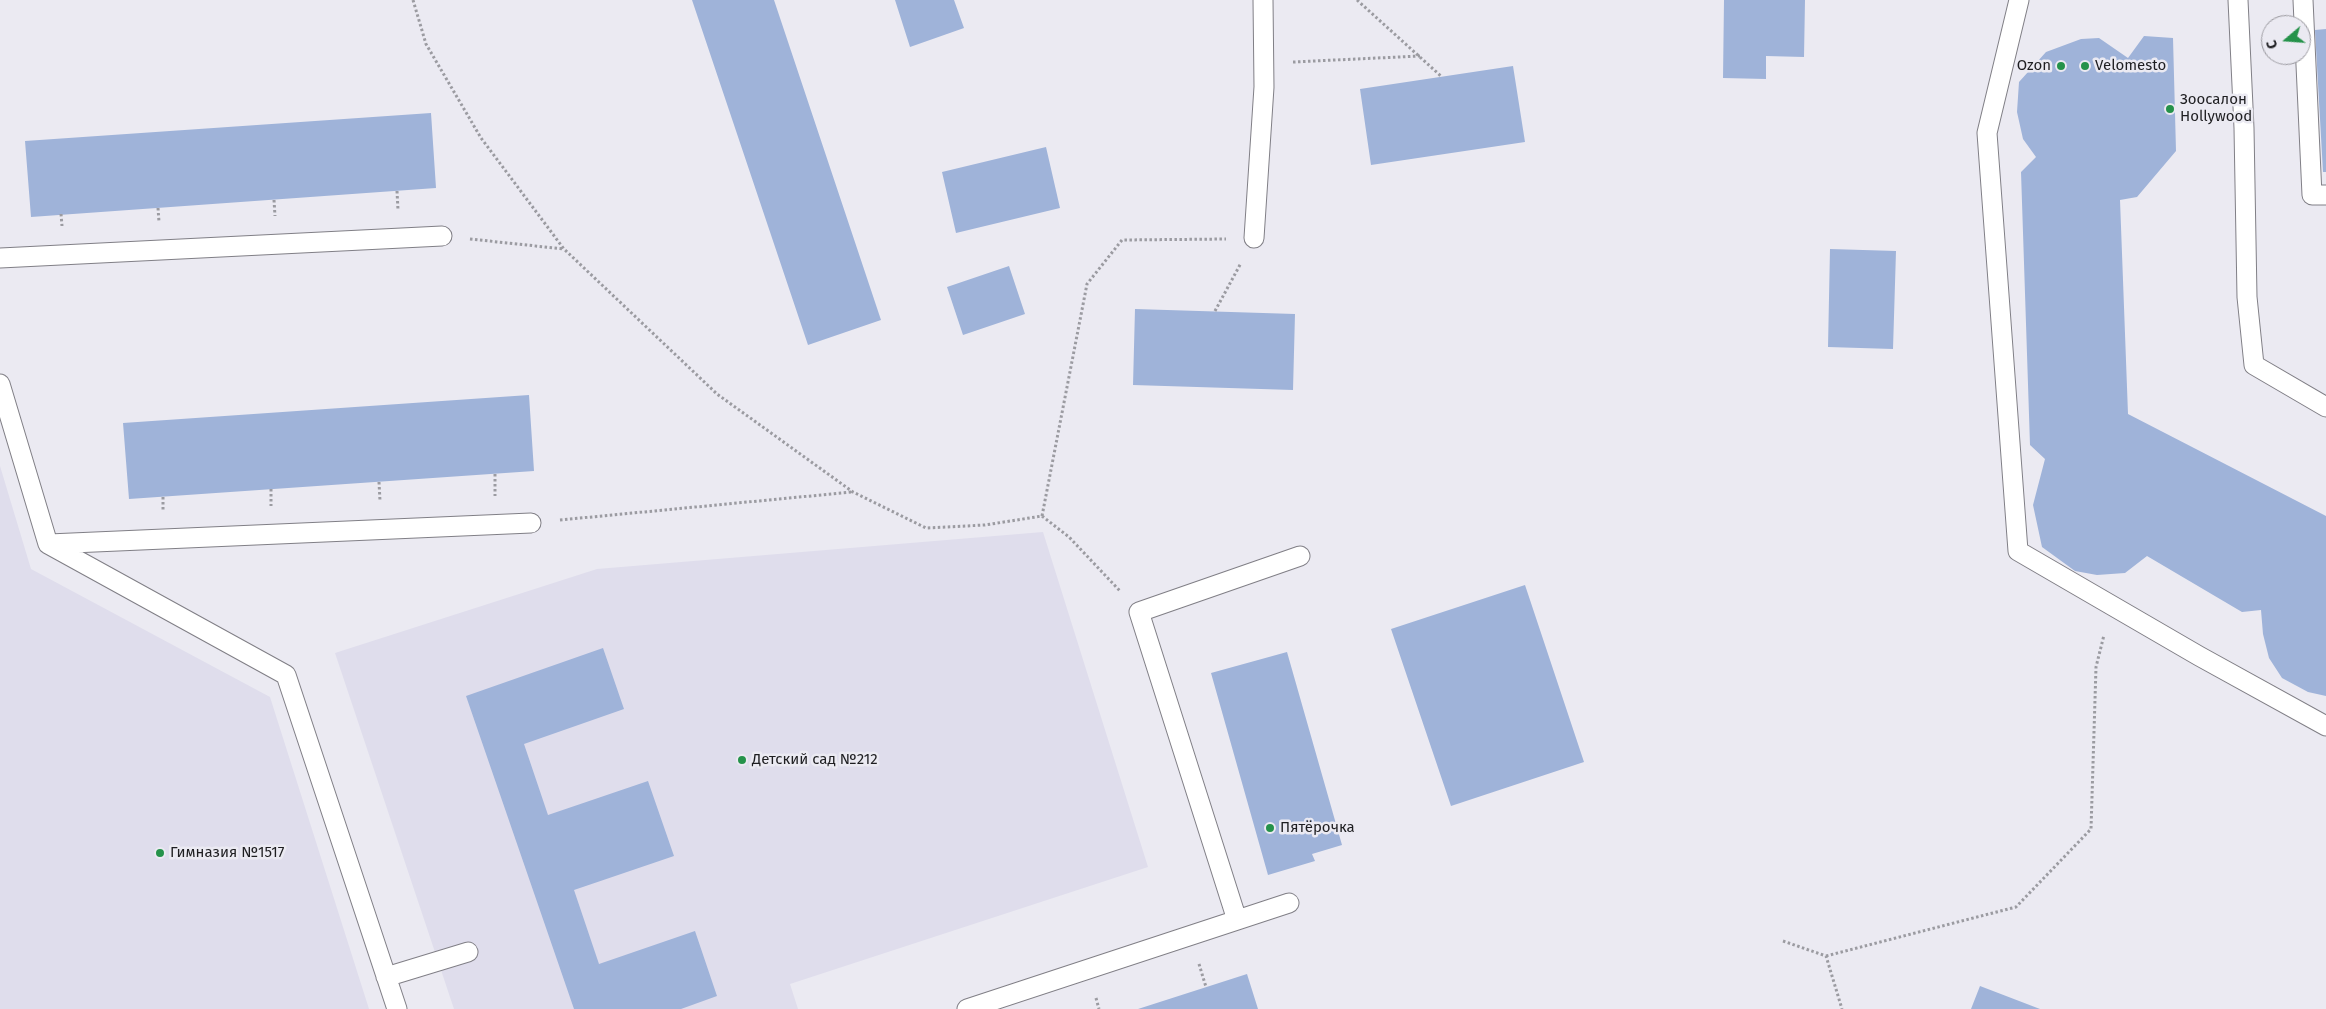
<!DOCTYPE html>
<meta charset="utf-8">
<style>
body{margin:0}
#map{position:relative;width:2326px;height:1009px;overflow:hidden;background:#ebeaf2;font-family:"Fira Sans",sans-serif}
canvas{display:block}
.north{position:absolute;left:2261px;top:15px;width:50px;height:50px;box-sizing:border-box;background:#ebeaf2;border:1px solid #99989e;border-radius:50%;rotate:252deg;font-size:14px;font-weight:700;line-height:20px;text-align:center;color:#1e1e21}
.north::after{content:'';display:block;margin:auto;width:18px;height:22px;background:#25924a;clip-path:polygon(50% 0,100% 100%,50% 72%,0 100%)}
</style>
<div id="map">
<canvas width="2326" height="1009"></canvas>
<div class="north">С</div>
</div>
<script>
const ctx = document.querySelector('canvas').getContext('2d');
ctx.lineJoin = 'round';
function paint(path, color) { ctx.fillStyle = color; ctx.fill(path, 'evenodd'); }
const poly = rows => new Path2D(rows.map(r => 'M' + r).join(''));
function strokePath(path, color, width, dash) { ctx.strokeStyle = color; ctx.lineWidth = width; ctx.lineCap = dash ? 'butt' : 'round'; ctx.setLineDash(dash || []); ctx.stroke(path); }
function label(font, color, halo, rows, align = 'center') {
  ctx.font = font + ' "Fira Sans",sans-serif'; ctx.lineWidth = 5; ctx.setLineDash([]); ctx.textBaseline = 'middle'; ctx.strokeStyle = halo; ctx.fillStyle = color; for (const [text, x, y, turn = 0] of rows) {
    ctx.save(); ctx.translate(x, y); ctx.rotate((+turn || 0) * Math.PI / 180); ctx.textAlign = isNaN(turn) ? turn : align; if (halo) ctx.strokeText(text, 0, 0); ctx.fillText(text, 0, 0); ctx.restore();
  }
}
const built = poly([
 [0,466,31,569,270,697,369,1009,0,1009],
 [1043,532,1148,867,790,984,798,1009,454,1009,335,653,597,569]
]);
const building = poly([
 [692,0,774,0,881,320,808,345],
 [895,0,954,0,964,28,910,47],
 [1724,0,1805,0,1804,57,1766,56,1766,79,1723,78],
 [2326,29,2326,172,2323,172,2315,30],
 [2144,36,2173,38,2176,151,2137,197,2120,200,2128,414,2326,516,2326,696,2308,692,2282,678,2269,658,2263,634,2261,610,2242,612,2147,556,2125,573,2097,575,2075,571,2042,547,2033,505,2045,459,2030,445,2021,172,2036,157,2023,139,2017,112,2019,82,2046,52,2081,39,2099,38,2128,58],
 [1513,66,1525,142,1371,165,1360,89],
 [431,113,436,188,31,217,25,141],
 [1046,147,1060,208,956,233,942,172],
 [1830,249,1896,251,1893,349,1828,347],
 [1009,266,1025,314,963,335,947,287],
 [1135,309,1295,314,1293,390,1133,385],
 [529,395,534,471,129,499,123,423],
 [1525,585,1584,762,1451,806,1391,629],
 [603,648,624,709,524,744,548,815,648,781,674,856,574,890,599,964,695,931,717,996,681,1009,574,1009,466,696],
 [1287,652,1342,845,1312,854,1315,861,1268,875,1211,673],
 [1247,974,1258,1009,1138,1009],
 [1980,986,2040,1009,1971,1009]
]);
const path = poly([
 [413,0,426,44,481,138,564,249,717,394,853,492,926,528,985,525,1042,516,1069,537,1120,591],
 [1357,0,1442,77],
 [1293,62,1420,56],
 [397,191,398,210],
 [274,200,275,216],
 [158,208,159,222],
 [61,214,62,226],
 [470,239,564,249],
 [1215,311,1241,263],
 [495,474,495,496],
 [379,482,380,501],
 [271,489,271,506],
 [163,497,163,511],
 [1042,516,1087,284,1122,240,1226,239],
 [560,520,852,492],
 [1783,941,1826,956,1842,1009],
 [1826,956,2016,907,2091,829,2096,667,2104,635],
 [1199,964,1206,987],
 [1096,998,1099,1009]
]);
const service = poly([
 [2019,0,1987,133,2018,551,2199,656,2326,726],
 [2238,0,2244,128,2247,297,2254,365,2326,407],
 [2303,0,2312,195,2326,195],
 [1254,238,1264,87,1263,0],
 [0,258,442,236],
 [0,384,48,544,286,675,397,1009],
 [49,544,531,523],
 [1237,920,1139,612,1300,556],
 [386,977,468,952],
 [967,1009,1289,903]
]);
const markers = [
 [2061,66,5,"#25924a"],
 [2085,66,5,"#25924a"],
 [2170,109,5,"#25924a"],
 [742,760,5,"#25924a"],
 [1270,828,5,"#25924a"],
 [160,853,5,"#25924a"]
];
const poiNames = [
 ["Ozon",2051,66,"right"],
 ["Velomesto",2095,66],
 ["Зоосалон",2180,100],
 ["Hollywood",2180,117],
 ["Детский сад №212",752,760],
 ["Пятёрочка",1280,828],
 ["Гимназия №1517",170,853]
];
paint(built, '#dfddec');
paint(building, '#9fb3d9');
strokePath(service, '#807f86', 21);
strokePath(path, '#9b9ba1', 3, [2.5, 2.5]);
strokePath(service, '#fff', 19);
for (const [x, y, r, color] of markers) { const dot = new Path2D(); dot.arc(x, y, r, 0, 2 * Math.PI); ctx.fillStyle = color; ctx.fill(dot); strokePath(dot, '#ebeaf2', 2); }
label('15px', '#1e1e21', '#ebeaf2', poiNames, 'left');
</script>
